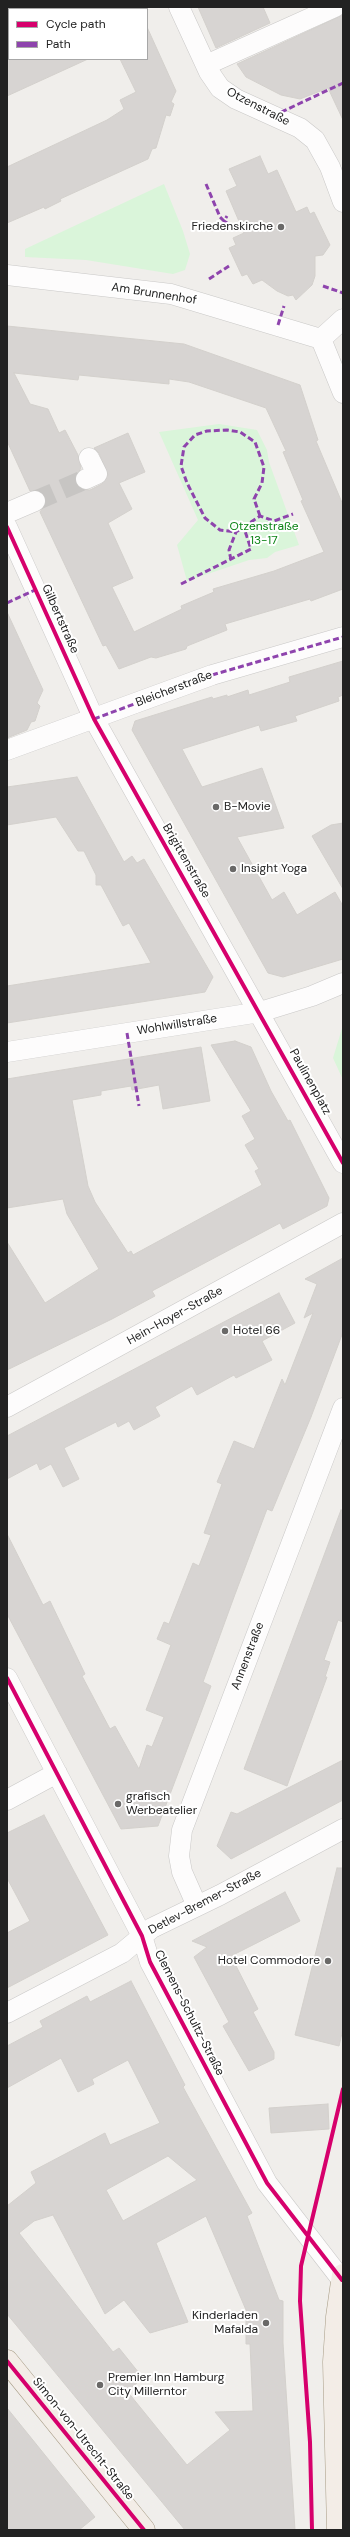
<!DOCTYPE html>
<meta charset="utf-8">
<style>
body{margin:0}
#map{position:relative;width:350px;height:2537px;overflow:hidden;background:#f0eeeb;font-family:"DM Sans",sans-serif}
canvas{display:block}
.frame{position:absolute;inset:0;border:8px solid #222;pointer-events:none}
.legend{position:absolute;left:8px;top:8px;width:140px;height:52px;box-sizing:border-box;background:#fff;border:1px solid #a7a7a7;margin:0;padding:5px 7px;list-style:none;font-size:12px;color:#222}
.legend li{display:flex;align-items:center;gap:8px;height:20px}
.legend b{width:20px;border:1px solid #a7a7a7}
</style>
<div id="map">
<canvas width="350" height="2537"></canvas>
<div class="frame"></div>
<ul class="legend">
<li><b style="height:5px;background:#d6006c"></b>Cycle path</li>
<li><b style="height:5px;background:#8e44ad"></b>Path</li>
</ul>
</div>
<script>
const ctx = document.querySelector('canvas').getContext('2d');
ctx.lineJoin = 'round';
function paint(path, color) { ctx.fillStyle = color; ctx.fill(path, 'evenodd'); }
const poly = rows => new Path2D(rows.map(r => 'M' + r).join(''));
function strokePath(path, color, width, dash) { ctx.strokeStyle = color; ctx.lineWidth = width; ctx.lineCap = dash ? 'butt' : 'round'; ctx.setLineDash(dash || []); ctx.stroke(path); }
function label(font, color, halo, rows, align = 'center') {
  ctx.font = font + ' "DM Sans",sans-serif'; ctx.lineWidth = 4; ctx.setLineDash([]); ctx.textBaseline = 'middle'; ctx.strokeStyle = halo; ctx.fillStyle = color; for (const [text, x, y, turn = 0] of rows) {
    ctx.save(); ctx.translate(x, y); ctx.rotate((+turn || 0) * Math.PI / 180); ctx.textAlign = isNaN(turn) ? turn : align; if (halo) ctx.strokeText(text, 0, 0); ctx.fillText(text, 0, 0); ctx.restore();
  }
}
const park = poly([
 [164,184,183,231,190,254,185,270,173,274,86,260,25,257,25,249],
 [219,424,257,430,267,450,269,462,299,545,275,552,267,558,249,560,187,581,177,545,198,520,159,432],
 [343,1025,343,1080,333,1058]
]);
const building = poly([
 [198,7,263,7,270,23,216,48,198,7],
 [343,15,343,120,328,88,300,99,281,95,246,77,237,64,343,15],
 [147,27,176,91,171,102,174,104,170,116,166,115,156,148,152,149,148,159,60,199,61,201,45,209,44,207,7,223,7,167,107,120,124,109,120,100,136,92,120,59,147,59,147,27],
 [7,59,88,59,7,96,7,59],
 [260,156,268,174,277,170,296,212,307,207,310,214,314,212,330,245,323,255,315,256,315,276,312,285,296,300,293,295,288,296,277,291,262,280,253,284,247,274,242,276,229,248,236,245,233,238,244,233,226,191,237,186,229,169,260,156],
 [7,326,184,344,300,385,318,440,316,441,343,505,343,589,311,601,310,599,225,624,227,630,187,646,186,649,156,658,151,657,119,669,106,645,103,646,40,512,46,503,45,496,37,490,30,491,7,441,7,326],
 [14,373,78,380,79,375,169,384,169,379,189,382,266,408,286,451,283,452,303,500,301,501,324,552,274,571,213,589,214,592,181,606,182,609,134,632,112,587,133,578,108,523,132,509,119,483,145,472,128,433,94,448,99,453,108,475,102,484,90,490,80,489,75,478,81,468,78,455,65,430,59,433,48,409,30,404,14,373],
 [7,612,43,690,37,703,40,706,35,721,31,722,27,730,7,738,7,612],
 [343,661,343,695,338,697,339,701,295,716,297,721,261,731,259,725,182,749,202,787,262,768,284,828,237,837,272,900,284,892,297,915,335,892,343,906,343,959,283,977,268,973,132,730,135,721,212,697,213,699,227,695,227,697,248,690,249,695,290,682,289,677,343,661],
 [77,777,124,862,132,856,137,863,144,859,213,977,205,992,7,1023,7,986,151,963,129,923,123,926,101,885,96,885,96,875,84,851,78,851,56,817,7,825,7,787,77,777],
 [343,823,343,889,312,836,331,825,343,823],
 [235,1041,251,1047,271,1091,288,1121,290,1120,329,1198,327,1206,283,1229,280,1223,152,1291,155,1296,112,1319,7,1370,7,1242,45,1303,99,1269,67,1214,63,1199,7,1208,7,1079,201,1047,210,1101,163,1109,159,1085,132,1090,131,1086,101,1091,101,1095,72,1100,88,1186,95,1202,128,1253,131,1251,133,1255,262,1185,255,1171,259,1169,245,1145,255,1139,242,1116,251,1111,211,1045,235,1041],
 [343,1258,343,1332,311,1417,272,1511,267,1509,234,1597,203,1682,211,1686,158,1826,121,1829,7,1614,7,1534,43,1605,50,1601,85,1674,82,1676,110,1729,115,1726,139,1769,147,1745,152,1747,164,1717,146,1710,171,1645,157,1639,164,1622,169,1624,193,1563,199,1566,211,1535,204,1533,222,1484,217,1482,234,1441,254,1449,282,1379,285,1385,313,1313,304,1318,317,1284,305,1279,343,1258],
 [279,1293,295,1323,262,1341,272,1360,236,1378,234,1375,197,1395,192,1386,155,1407,160,1416,134,1430,129,1421,118,1427,116,1422,64,1448,79,1479,63,1487,51,1464,40,1470,37,1463,7,1479,7,1436,279,1293],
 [341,1510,343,1511,343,1622,338,1620,324,1660,330,1662,325,1677,327,1677,287,1786,244,1769,341,1510],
 [343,1760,343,1800,231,1859,217,1846,231,1812,237,1814,343,1760],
 [44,1815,108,1935,7,1988,7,1933,30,1921,7,1878,7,1833,44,1815],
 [337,1868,343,1868,343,2029,339,2046,295,2035,337,1868],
 [285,1892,300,1921,231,1956,258,2009,253,2012,274,2052,274,2059,249,2071,223,2026,229,2022,194,1957,207,1947,192,1941,285,1892],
 [131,1981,185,2085,183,2087,252,2213,247,2216,279,2300,283,2301,283,2343,295,2530,185,2530,7,2314,7,2206,36,2183,31,2172,105,2133,110,2145,160,2123,128,2060,92,2079,94,2084,78,2092,61,2058,7,2088,7,2046,43,2027,40,2021,87,1996,90,2002,131,1981],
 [168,2156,197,2180,123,2221,106,2190,168,2156],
 [53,2215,105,2314,124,2300,150,2333,188,2322,156,2243,206,2216,246,2310,246,2344,250,2344,253,2411,215,2412,230,2430,187,2465,127,2391,143,2378,119,2348,113,2352,19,2233,34,2221,53,2215],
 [328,2104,329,2129,271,2133,269,2108,328,2104],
 [7,2408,95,2517,79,2530,7,2530,7,2408]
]);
const minorTunnel = poly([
 [35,501,86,479]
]);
const minor = poly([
 [179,7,209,72,220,88,236,99,300,128,315,140,330,167,343,202],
 [54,9,58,7],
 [7,31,9,30],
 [206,65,335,7],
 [7,275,171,294,321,339],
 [343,319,321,339,343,393],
 [86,479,97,474,89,458],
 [7,513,35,501],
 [7,527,94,719,343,1163],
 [7,750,212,675,343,637],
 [7,1052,260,1012,312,996,343,983],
 [7,1407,343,1223],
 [7,1678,142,1936,150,1962,267,2183,342,2280],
 [7,1800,57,1773],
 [197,1906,182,1872,179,1856,182,1830,343,1408],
 [7,2013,122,1953,152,1928,220,1895,343,1829]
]);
const major = poly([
 [7,2361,144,2530],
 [338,2530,334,2362,337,2317,343,2275]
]);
const quiet = poly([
 [273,116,343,83],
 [206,184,220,217,224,221,227,216],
 [224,221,232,226],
 [209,279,229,266],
 [323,286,343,293],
 [278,325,284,306],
 [260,516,254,499,262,483,264,467,255,442,240,432,227,430,207,431,195,435,184,447,181,466,187,483,205,518,220,530,236,532,260,516,274,521,293,514],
 [231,560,229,550,236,532],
 [181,584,251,549,244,528],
 [7,603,35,590],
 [94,719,212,675,343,637],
 [127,1033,139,1106]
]);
const cycleway = poly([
 [7,527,94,719,343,1163],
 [7,1678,142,1936,150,1962,267,2183,342,2280],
 [7,2361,144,2530],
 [312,2530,310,2442,300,2301,301,2266,343,2089]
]);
const markers = [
 [281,227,4,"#6a6968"],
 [216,807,4,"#6a6968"],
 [233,869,4,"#6a6968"],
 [225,1331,4,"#6a6968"],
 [118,1804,4,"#6a6968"],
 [328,1961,4,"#6a6968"],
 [266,2323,4,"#6a6968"],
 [100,2385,4,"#6a6968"]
];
const streetNames = [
 ["Otzenstraße",258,107,27],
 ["Am Brunnenhof",154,294,9],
 ["Gilbertstraße",60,619,66],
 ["Bleicherstraße",174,689,-21],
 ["Brigittenstraße",186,861,60],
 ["Wohlwillstraße",177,1025,-9],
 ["Paulinenplatz",310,1082,61],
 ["Hein-Hoyer-Straße",175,1316,-29],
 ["Annenstraße",248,1656,-69],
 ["Detlev-Bremer-Straße",205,1902,-28],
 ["Clemens-Schultz-Straße",189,2013,63],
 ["Simon-von-Utrecht-Straße",83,2439,51]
];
const poiNames = [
 ["Friedenskirche",273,227,"right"],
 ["B-Movie",224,807],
 ["Insight Yoga",241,869],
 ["Hotel 66",233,1331],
 ["grafisch",126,1797],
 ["Werbeatelier",126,1811],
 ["Hotel Commodore",320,1961,"right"],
 ["Kinderladen",258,2316,"right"],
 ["Mafalda",258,2330,"right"],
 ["Premier Inn Hamburg",108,2378],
 ["City Millerntor",108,2392]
];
const parkNames = [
 ["Otzenstraße",264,527],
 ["13-17",264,541]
];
paint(park, '#daf5da');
paint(building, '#d7d4d2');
strokePath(building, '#d3d0cc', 1);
strokePath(minorTunnel, '#c7c5c3', 20, [20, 10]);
strokePath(minor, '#c9c8c7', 21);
strokePath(major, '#a79c86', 23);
strokePath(minor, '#fdfcfc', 20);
strokePath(major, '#f3ede7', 22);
strokePath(quiet, '#8e44ad', 3, [6, 3]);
strokePath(cycleway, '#d6006c', 4);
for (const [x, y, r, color] of markers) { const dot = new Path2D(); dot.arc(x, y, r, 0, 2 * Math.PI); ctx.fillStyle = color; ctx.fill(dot); strokePath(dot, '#fff', 1.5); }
label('12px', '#222', '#fff', streetNames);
label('12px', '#222', '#fff', poiNames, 'left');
label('12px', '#0c8416', '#fff', parkNames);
</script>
